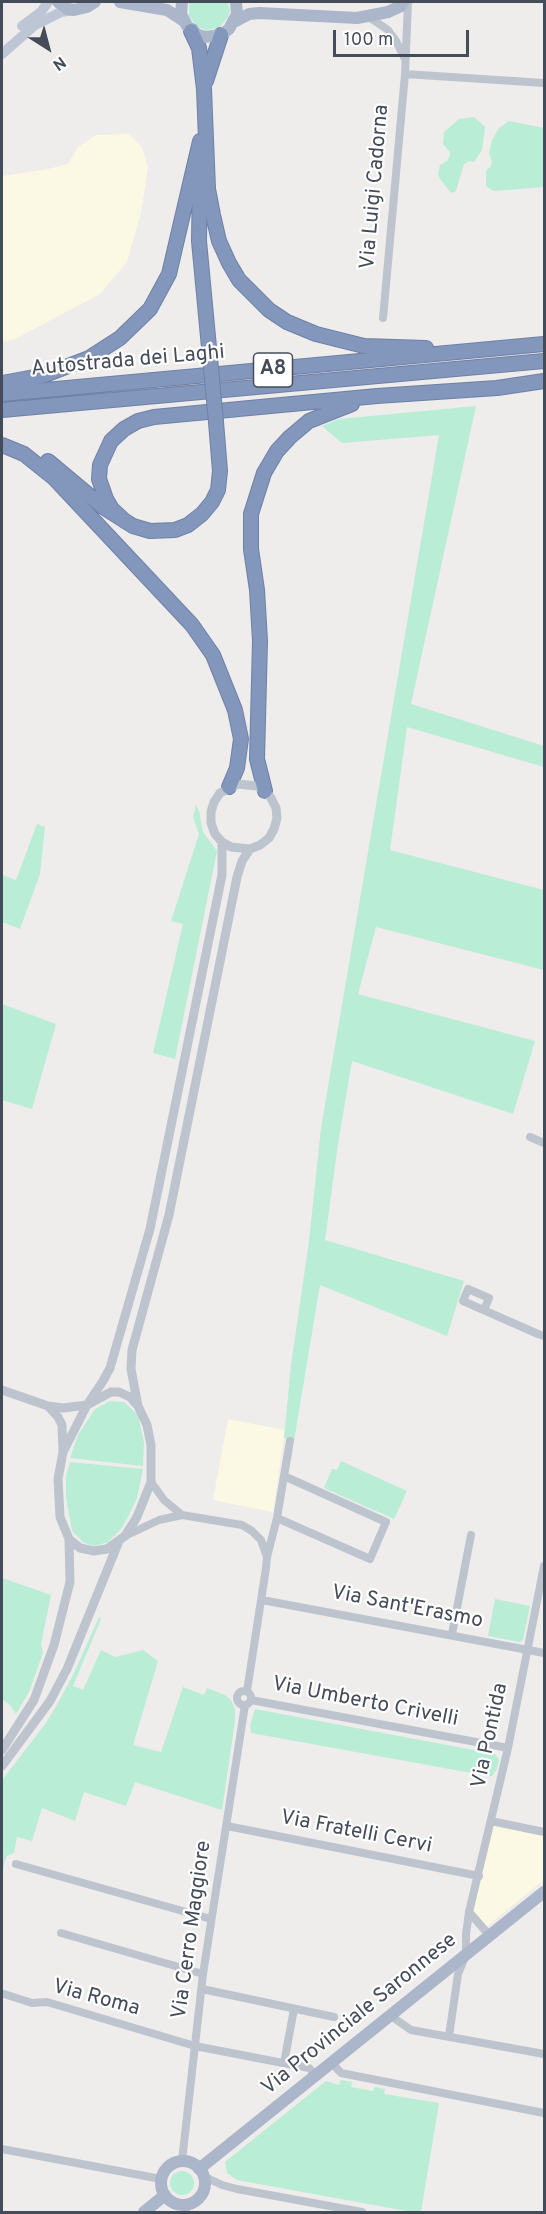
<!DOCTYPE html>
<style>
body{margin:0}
#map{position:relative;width:546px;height:2214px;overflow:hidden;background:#efecec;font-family:Overpass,sans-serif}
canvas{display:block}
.frame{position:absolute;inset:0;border:3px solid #454c59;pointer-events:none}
.north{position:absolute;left:18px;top:18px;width:60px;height:60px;-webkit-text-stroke:4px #fff;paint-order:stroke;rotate:144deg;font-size:16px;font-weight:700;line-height:24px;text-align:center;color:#454c59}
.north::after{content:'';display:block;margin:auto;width:21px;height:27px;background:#454c59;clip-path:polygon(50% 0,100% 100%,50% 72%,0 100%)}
.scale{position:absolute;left:333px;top:30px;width:136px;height:27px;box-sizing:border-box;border:3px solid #454c59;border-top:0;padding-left:8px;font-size:18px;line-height:21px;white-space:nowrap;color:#454c59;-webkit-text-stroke:4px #fff;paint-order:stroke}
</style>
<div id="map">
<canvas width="546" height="2214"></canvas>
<div class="frame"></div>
<div class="north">N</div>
<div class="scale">100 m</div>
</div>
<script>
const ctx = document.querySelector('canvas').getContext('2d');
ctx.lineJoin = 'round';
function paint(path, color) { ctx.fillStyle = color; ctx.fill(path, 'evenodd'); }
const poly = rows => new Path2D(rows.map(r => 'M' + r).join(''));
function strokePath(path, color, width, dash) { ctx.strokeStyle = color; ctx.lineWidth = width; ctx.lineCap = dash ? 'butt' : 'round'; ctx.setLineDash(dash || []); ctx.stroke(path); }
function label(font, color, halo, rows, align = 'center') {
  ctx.font = font + ' Overpass,sans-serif'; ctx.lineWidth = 4.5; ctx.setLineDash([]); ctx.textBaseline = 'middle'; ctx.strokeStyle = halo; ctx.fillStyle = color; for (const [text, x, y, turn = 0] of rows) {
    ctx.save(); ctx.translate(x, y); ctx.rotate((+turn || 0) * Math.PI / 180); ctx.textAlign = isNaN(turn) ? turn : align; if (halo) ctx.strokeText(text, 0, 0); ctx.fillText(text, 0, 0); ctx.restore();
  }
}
const commercial = poly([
 [129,134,142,147,148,167,141,213,127,262,100,294,15,339,2,342,2,176,48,169,68,164,78,147,96,135],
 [228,1419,285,1430,273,1512,213,1500],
 [493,1824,544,1835,544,1880,486,1927,470,1909]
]);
const green = poly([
 [189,2,228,2,230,11,228,17,219,28,205,30,198,27,189,17],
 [474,117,485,127,482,150,474,162,469,161,464,164,456,191,451,193,440,179,438,174,440,165,447,161,450,155,450,152,443,144,444,132,459,119],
 [509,121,544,128,544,187,493,191,486,186,486,171,491,166,492,161,489,154,492,140,499,128],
 [476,406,411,704,544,746,544,767,407,727,390,850,544,890,544,970,376,927,358,994,535,1041,513,1114,352,1061,338,1144,325,1240,464,1281,447,1336,320,1285,294,1441,284,1438,291,1365,309,1241,321,1128,439,435,342,443,322,426,339,419],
 [196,805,199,811,203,832,217,851,175,1059,153,1053,183,924,171,921,199,834,193,817],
 [37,824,45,827,40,874,20,929,2,922,2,875,16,880],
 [2,1004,56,1024,32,1109,2,1100],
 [110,1401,124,1402,138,1415,144,1443,143,1466,70,1458,78,1435,95,1409],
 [341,1461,407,1491,394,1519,324,1488,332,1469,337,1470],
 [70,1462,143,1469,137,1498,128,1517,121,1529,108,1542,95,1546,84,1543,72,1531,66,1497,66,1476],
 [2,1578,51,1595,41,1644,43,1653,29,1692,16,1714,10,1705,2,1699],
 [495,1599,530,1606,523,1640,520,1642,488,1636],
 [99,1617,101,1619,73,1686,83,1690,101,1650,115,1657,143,1650,158,1661,133,1745,161,1752,183,1687,204,1695,207,1688,225,1695,231,1700,235,1709,235,1721,222,1810,135,1782,126,1806,84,1792,75,1821,42,1808,32,1841,17,1837,14,1853,7,1856,5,1860,2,1876,2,1780,46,1723,58,1703,73,1675],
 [255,1709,495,1754,499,1760,497,1769,492,1776,488,1776,251,1733,250,1725],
 [341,2080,352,2082,351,2087,373,2091,375,2087,385,2089,384,2094,439,2103,421,2212,412,2212,237,2180,227,2173,225,2162,326,2081,339,2085],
 '170 2183a12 12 0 1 1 24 0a12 12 0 1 1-24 0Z'
]);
const minor = poly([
 [369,17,388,30,396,41,405,59],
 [405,74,544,83],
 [383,318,405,74,408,2],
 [530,1137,544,1143],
 [484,1310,489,1298,468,1289,463,1301,538,1334,544,1336],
 [284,1476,290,1441],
 [151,1482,164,1500,182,1515],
 [125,1536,159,1520,182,1515,242,1525,252,1531,261,1540,267,1557,266,1568,247,1691],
 [267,1557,277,1518,284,1476,386,1522,370,1559,277,1518],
 [262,1600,544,1653],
 [452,1634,471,1535],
 '237 1698a7 7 0 1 1 14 0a7 7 0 1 1-14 0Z',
 [251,1700,508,1748],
 [491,1821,544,1832],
 [227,1826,479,1876],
 [16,1864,211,1919],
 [469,1912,490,1936],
 [61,1933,203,1974],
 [202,1989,334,2017],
 [4,1994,32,2003,47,2002,195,2046,309,2068,316,2075],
 [391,2016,411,2030,544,2054],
 [449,2036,458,1974,466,1955,466,1934,469,1912,508,1748,544,1566],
 [284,2063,294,2009],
 [332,2063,341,2073,544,2113],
 [2,2149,161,2179],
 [182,2161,203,1974,245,1705],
 [203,2176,222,2185,237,2189,362,2212],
 [185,2205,186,2212]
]);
const tertiary = poly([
 [2,1390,48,1406],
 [111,1392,119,1392,130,1397,138,1406,147,1425,151,1445,151,1482,137,1517,125,1536,107,1549,94,1551,80,1548,69,1539,60,1517,58,1479,63,1452,87,1405,111,1392],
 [138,1406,131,1369,132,1350,169,1215,237,877,242,861,250,849,260,845,269,838,274,829,277,818,276,808,271,798,265,791,257,786,238,784,220,793,214,802,211,812,211,823,215,834,222,842,231,847,250,849],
 [63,1452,62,1425,58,1417,48,1406,63,1408,87,1405,103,1381,110,1368,150,1229,222,875,222,842],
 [2,1750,34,1700,54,1645,70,1582,69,1539],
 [2,1766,50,1701,67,1669,119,1541]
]);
const secondary = poly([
 [22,26,41,12,48,2],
 [2,54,35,25,61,12,74,10]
]);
const primary = poly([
 [58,2,68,9,74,10,87,7,95,2],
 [120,2,167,10,184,21],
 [182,2,181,14,187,26,198,35,205,37,221,35,229,29,237,14,236,2],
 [234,22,249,14,259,13,357,18,388,12,401,6,403,2],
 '161 2183a22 22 0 1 1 44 0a22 22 0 1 1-44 0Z',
 [199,2169,544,1892],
 [144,2212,165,2195]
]);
const motorway = poly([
 [191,31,199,48,204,89,208,189,213,215,219,241,229,263,239,280,269,310,287,322,316,334,364,346,426,348],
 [206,81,221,35],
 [200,174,199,241,210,358],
 [2,383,45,375,89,358,120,338,150,309,169,274,200,141],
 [2,394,544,344],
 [2,410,544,361],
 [2,445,24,454,54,478,192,625,213,655,235,710,241,739,237,768,229,787],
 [48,461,103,507,133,526,150,531,175,530,188,525,202,514,212,502,218,490,220,471,216,422],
 [126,522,112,509,106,499,99,479,100,465,111,441,124,429,138,421,154,417,377,396,497,388,544,381],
 [265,791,257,759,260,641,257,590,251,549,251,514,264,473,277,451,290,437,309,421,352,404]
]);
const motorwayBridge = poly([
 [210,358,216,422]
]);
const shields = [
 [273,370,39]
];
const shieldNames = [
 ["A8",273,370]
];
const streetNames = [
 ["Via Luigi Cadorna",376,187,-85],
 ["Autostrada dei Laghi",128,362,-5],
 ["Via Sant'Erasmo",407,1608,11],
 ["Via Umberto Crivelli",365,1703,11],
 ["Via Pontida",491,1736,-78],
 ["Via Fratelli Cervi",356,1833,11],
 ["Via Cerro Maggiore",193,1930,-82],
 ["Via Roma",96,1999,15],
 ["Via Provinciale Saronnese",360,2015,-39]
];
paint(commercial, '#fbf8e3');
paint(green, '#b9edd5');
strokePath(motorway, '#6f81a6', 16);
strokePath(minor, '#bdc4ce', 8);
strokePath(tertiary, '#bdc4ce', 9);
strokePath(secondary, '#bec6d5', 10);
strokePath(primary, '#abb6cb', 12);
strokePath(motorway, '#8396bb', 14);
strokePath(motorwayBridge, '#6f81a6', 16, []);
strokePath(motorwayBridge, '#8396bb', 14);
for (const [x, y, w] of shields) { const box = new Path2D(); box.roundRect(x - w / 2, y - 17, w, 34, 4.5); ctx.fillStyle = '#fff'; ctx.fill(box); strokePath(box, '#454c59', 1.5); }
label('bold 20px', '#454c59', null, shieldNames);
label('21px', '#454c59', '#fff', streetNames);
</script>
